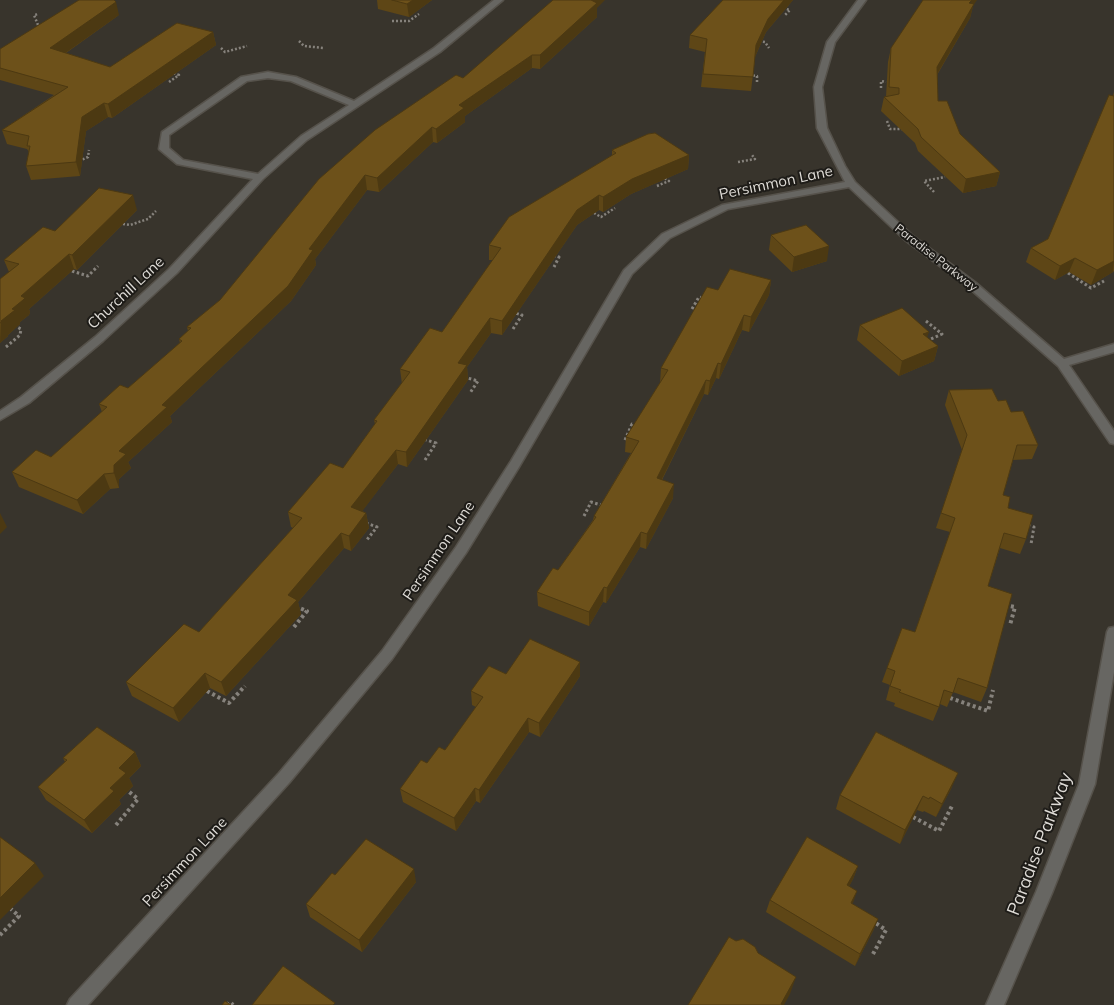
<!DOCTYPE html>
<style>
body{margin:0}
canvas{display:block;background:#38342c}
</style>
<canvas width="1114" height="1005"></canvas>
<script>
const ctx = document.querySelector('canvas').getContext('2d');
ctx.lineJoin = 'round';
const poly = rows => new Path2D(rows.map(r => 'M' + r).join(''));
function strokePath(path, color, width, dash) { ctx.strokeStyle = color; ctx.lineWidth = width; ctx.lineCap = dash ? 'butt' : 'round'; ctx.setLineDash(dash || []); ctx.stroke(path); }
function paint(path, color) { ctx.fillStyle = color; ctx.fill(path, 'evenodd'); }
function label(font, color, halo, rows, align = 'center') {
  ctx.font = font + ' Mulish,sans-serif'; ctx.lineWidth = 4; ctx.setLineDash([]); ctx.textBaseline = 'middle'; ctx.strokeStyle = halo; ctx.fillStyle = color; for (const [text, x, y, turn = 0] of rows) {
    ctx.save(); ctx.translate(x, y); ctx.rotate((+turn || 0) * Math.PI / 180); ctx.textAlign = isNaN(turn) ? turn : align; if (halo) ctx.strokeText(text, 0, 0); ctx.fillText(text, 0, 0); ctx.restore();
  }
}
const pathFar2 = poly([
 [783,8,790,10,784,16],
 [392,21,409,21,419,14],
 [38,25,34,15,39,14],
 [299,41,304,46,324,48],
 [759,41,765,42,769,48],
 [221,48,225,52,247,46],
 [749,75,757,76,757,84],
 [169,82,179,75,173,73],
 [881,88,881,81,886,82],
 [887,121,890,129,905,129],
 [79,161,88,157,89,150],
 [738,162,755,159,752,155],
 [657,186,669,181,663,177],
 [934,192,924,181,945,177],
 [594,213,601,217,615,208],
 [123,224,130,225,148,219,156,211]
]);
const pathFar1 = poly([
 [553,256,559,257,554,267],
 [72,271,88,276,98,266],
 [1068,273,1091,288,1104,281],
 [692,309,699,297,703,298],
 [926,321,942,334,926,341],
 [513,329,522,315,515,313],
 [6,347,20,335,21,329,17,327],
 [464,377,478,381,470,393],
 [625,440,632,424,638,425],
 [425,460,436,443,426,440],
 [584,516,591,502,604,506],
 [366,523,377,527,366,541],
 [1028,525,1034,527,1031,544]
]);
const path = poly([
 [1005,605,1015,607,1010,625],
 [294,627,307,611,297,607],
 [207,691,229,703,245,686],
 [950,698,988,711,993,690],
 [913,817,939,831,952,806],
 [116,825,138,799,128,791],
 [0,935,19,916,11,909],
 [873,954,886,930,874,922],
 [227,1005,230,1002,233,1005]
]);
const street = poly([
 [494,0,503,0,440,52,307,140,263,179,177,273,103,341,29,403,0,420,0,411,21,397,95,337,169,269,253,179,177,164,159,149,162,132,241,77,268,72,296,77,354,101,434,48,494,0],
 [268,78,291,81,349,105,301,136,258,174,183,160,169,148,169,135,247,81,268,78],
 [858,0,866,0,835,42,822,87,827,128,845,166,855,182,913,236,976,283,1064,359,1114,344,1114,352,1069,365,1114,431,1114,444,1110,443,1058,366,968,287,905,240,849,187,728,209,670,238,632,274,519,467,466,553,392,659,289,783,88,1005,67,1005,70,999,279,773,382,651,456,547,511,461,624,270,662,234,722,205,845,182,817,128,814,87,827,42,858,0],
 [1114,627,1114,672,1095,784,1052,893,1004,1005,986,1005,1036,892,1079,784,1107,632,1109,628,1114,627]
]);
const wall = poly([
 [377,0,432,0,409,17,378,9],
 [723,0,793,0,766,32,755,57,751,91,701,87,705,52,689,48,690,35],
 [973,6,970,18,937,75,938,101,960,134,1000,172,996,186,963,193,918,151,915,143,881,111,884,97,886,97,888,62,891,48],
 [597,8,597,17,540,69,532,68,465,116,465,122,437,143,433,142,379,192,367,190,315,259,316,265,291,301,170,416,172,422,128,462,131,468,119,479,119,488,110,489,83,514,19,487,12,472,51,457,102,412,99,404,128,388,180,343,179,339,188,331,187,327,220,300,463,78],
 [119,15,66,53,110,67,213,32,216,45,112,118,108,117,86,131,80,176,31,180,26,166,29,152,27,149,7,144,2,130,54,95,0,80,0,49],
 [1114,92,1114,271,1113,272,1091,285,1069,272,1055,280,1026,262,1031,248,1048,239,1113,96],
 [612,150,689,155,688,169,631,194,603,212,599,210,577,225,502,335,491,333,467,367,468,380,407,467,398,464,362,511,366,513,369,528,351,551,344,548,298,602,301,614,226,696,210,688,179,722,132,696,126,682,199,632,293,528,291,527,288,512,343,468,375,424,374,420,402,384,400,369,442,332,493,260,489,260,489,245,612,156],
 [137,210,77,270,74,269,29,309,30,312,29,315,20,322,20,324,8,335,8,336,0,343,0,279,9,272,4,260,55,231],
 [771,235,827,261,792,272,769,250],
 [771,280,769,295,749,332,742,330,719,379,716,378,708,395,704,394,662,480,673,498,646,549,640,547,606,603,603,602,589,626,538,606,537,592,558,570,593,520,594,516,631,453,625,452,626,437,660,383,661,368,718,290],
 [860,325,927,337,938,346,934,361,899,376,857,340],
 [949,390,998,401,1011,412,1038,445,1032,459,1013,460,1003,495,1008,508,1026,539,1020,554,1000,548,988,586,987,688,981,702,953,692,947,707,940,704,933,721,894,706,895,703,886,700,890,685,882,682,887,668,915,632,950,532,936,528,962,450,945,405],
 [506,674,580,676,540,737,529,732,480,803,476,801,456,831,403,802,400,789,427,763,445,750,476,707,472,705,471,691],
 [135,752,141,766,129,778,133,786,119,800,121,804,92,833,46,800,38,787,65,762,63,758],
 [952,787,936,817,924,811,923,812,917,810,900,844,836,809,840,795],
 [858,866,853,879,849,886,852,904,878,919,873,931,855,966,766,912,770,900],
 [335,875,416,882,362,952,310,917,306,904]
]);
const shadedWall = poly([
 [413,0,432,0,409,17,407,4],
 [591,0,605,0,597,8,597,17,540,69,540,55],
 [784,0,793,0,766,32,754,59,756,45,768,19],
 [972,0,977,0,973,6,970,18,933,81,937,67],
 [116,2,119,15,54,61,50,48],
 [213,32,216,45,112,118,108,104],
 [532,55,532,68,465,116,465,122,437,143,436,129,459,105],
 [104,103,108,117,86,131,80,176,76,162,82,117],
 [432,127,433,142,379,192,377,178],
 [689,155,688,169,631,194,603,212,603,197,632,179],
 [1000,172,996,186,963,193,966,179],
 [365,175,367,190,315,259,316,265,291,301,170,416,172,422,128,462,131,468,119,479,119,488,114,473,114,465,119,451,309,249],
 [133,195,137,210,77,270,72,255],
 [599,195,599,210,577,225,502,335,502,321,577,210],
 [829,246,827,261,792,272,794,257],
 [69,254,74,269,29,309,30,312,29,315,20,322,20,324,8,335,8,336,0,343,1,321,12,309,21,296],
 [1075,258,1069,272,1055,280,1060,266],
 [1114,261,1113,272,1091,285,1097,270],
 [771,280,769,295,749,332,751,317],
 [744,315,742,330,719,379,721,364],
 [490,318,491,333,467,367,468,380,407,467,406,452,458,363],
 [929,332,924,346,923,334],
 [938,346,934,361,899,376,902,361],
 [718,363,716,378,708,395,710,381],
 [706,380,704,394,655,493,657,478],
 [396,450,398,464,354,522,351,507],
 [104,474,110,489,83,514,77,500],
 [674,484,673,498,646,549,647,534],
 [0,513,7,527,0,534],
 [366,513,369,528,351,551,349,536],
 [641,532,640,547,606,603,607,588],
 [341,533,344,548,298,602,301,614,226,696,221,682,288,595],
 [604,587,603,602,589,626,589,612],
 [580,662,580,676,540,737,539,723],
 [205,673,210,688,179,722,173,708],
 [528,718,529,732,480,803,479,790],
 [135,752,141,766,129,778,133,786,119,800,121,804,92,833,84,820,110,788,119,768],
 [958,773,952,787,936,817,942,804],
 [475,788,476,801,456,831,454,818],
 [923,796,917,810,900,844,905,830],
 [35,863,44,876,0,920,0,898],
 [858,866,853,879,843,898,847,885],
 [414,869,416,882,362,952,359,940],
 [857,891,853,903,851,903],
 [878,919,873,931,855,966,860,954],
 [796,977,790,994,784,1005,780,1005]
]);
const building = poly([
 [79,0,114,0,116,2,50,48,110,67,177,23,213,32,108,104,104,103,82,117,76,162,26,166,30,146,27,146,29,136,2,130,68,87,0,68,0,49,79,0],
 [392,0,413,0,407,4,392,0],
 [553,0,591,0,597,3,540,55,532,55,459,105,464,108,436,129,432,127,377,178,365,175,309,249,313,250,288,286,162,405,167,407,119,451,126,454,114,465,114,473,104,474,77,500,12,472,36,450,51,457,107,407,99,404,120,385,128,388,182,341,179,339,191,328,187,327,220,300,319,179,375,130,456,75,463,78,553,0],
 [723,0,784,0,768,19,756,45,753,77,703,74,707,39,690,35,723,0],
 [923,0,972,0,969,3,974,4,937,67,938,101,947,101,960,134,1000,172,966,179,921,137,918,129,884,97,899,94,899,88,889,87,891,48,923,0],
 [1109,95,1114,96,1114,261,1097,270,1075,258,1060,266,1031,248,1048,239,1109,95],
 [655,133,689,155,632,179,603,197,599,195,577,210,502,321,490,318,458,363,467,365,406,452,396,450,351,507,366,513,349,536,341,533,288,595,297,600,221,682,205,673,173,708,126,682,184,624,199,632,302,518,288,512,330,463,343,468,377,421,374,420,410,372,400,369,430,328,442,332,501,248,489,245,509,217,616,153,612,150,648,134,655,133],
 [99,188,133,195,72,255,69,254,21,296,25,298,23,300,12,309,15,310,1,321,2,322,0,323,0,279,19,264,4,260,43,227,55,231,99,188],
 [806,225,829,246,794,257,771,235,806,225],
 [730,269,771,280,751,317,744,315,721,364,718,363,710,381,706,380,657,478,674,484,647,534,641,532,607,588,604,587,589,612,537,592,553,568,558,570,596,517,594,516,639,441,626,437,668,370,661,368,707,287,718,290,730,269],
 [902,308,929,332,923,334,938,346,902,361,860,325,902,308],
 [992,389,998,401,1006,400,1011,412,1023,411,1038,445,1017,445,1003,495,1010,497,1008,508,1033,515,1026,539,1004,533,988,586,1012,594,987,688,958,678,953,693,944,690,939,707,899,692,901,690,890,686,895,671,887,668,902,628,915,632,955,518,941,513,967,435,949,390,992,389],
 [530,639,580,662,539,723,528,718,479,790,475,788,454,818,400,789,421,760,427,763,439,747,445,750,483,697,471,691,489,666,506,674,530,639],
 [97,727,135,752,119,768,126,773,110,788,114,791,84,820,38,787,67,760,63,758,97,727],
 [876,732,958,773,942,804,930,797,929,799,923,796,905,830,840,795,876,732],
 [0,837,35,863,0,898,0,837],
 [807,837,858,866,847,885,857,891,851,903,878,919,860,954,770,900,807,837],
 [366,839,414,869,359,940,306,904,332,873,335,875,366,839],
 [729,937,736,941,743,939,755,947,758,953,796,977,781,1004,783,1005,688,1005,729,937],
 [283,966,335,1003,333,1005,252,1005,283,966],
 [225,1001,231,1005,222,1005,225,1001]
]);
const farStreetnames = [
 ["Paradise Parkway",936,258,38]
];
const streetNames = [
 ["Persimmon Lane",776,183,-12],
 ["Churchill Lane",126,293,-43],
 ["Persimmon Lane",439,551,-56],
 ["Persimmon Lane",185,862,-47]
];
const nearStreetnames = [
 ["Paradise Parkway",1040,844,-69]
];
strokePath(street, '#56524b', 3);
strokePath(pathFar2, '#86827c', 2.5, [2, 2]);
strokePath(pathFar1, '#86827c', 3, [2.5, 2.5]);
strokePath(path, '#86827c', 4, [3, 3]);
paint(street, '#676662');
paint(wall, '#5e4616');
paint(shadedWall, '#4c3912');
paint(building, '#6d511a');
strokePath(building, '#4c3912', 1);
label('12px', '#dedbd6', '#1e1c18', farStreetnames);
label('15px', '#dedbd6', '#1e1c18', streetNames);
label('18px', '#dedbd6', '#1e1c18', nearStreetnames);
</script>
